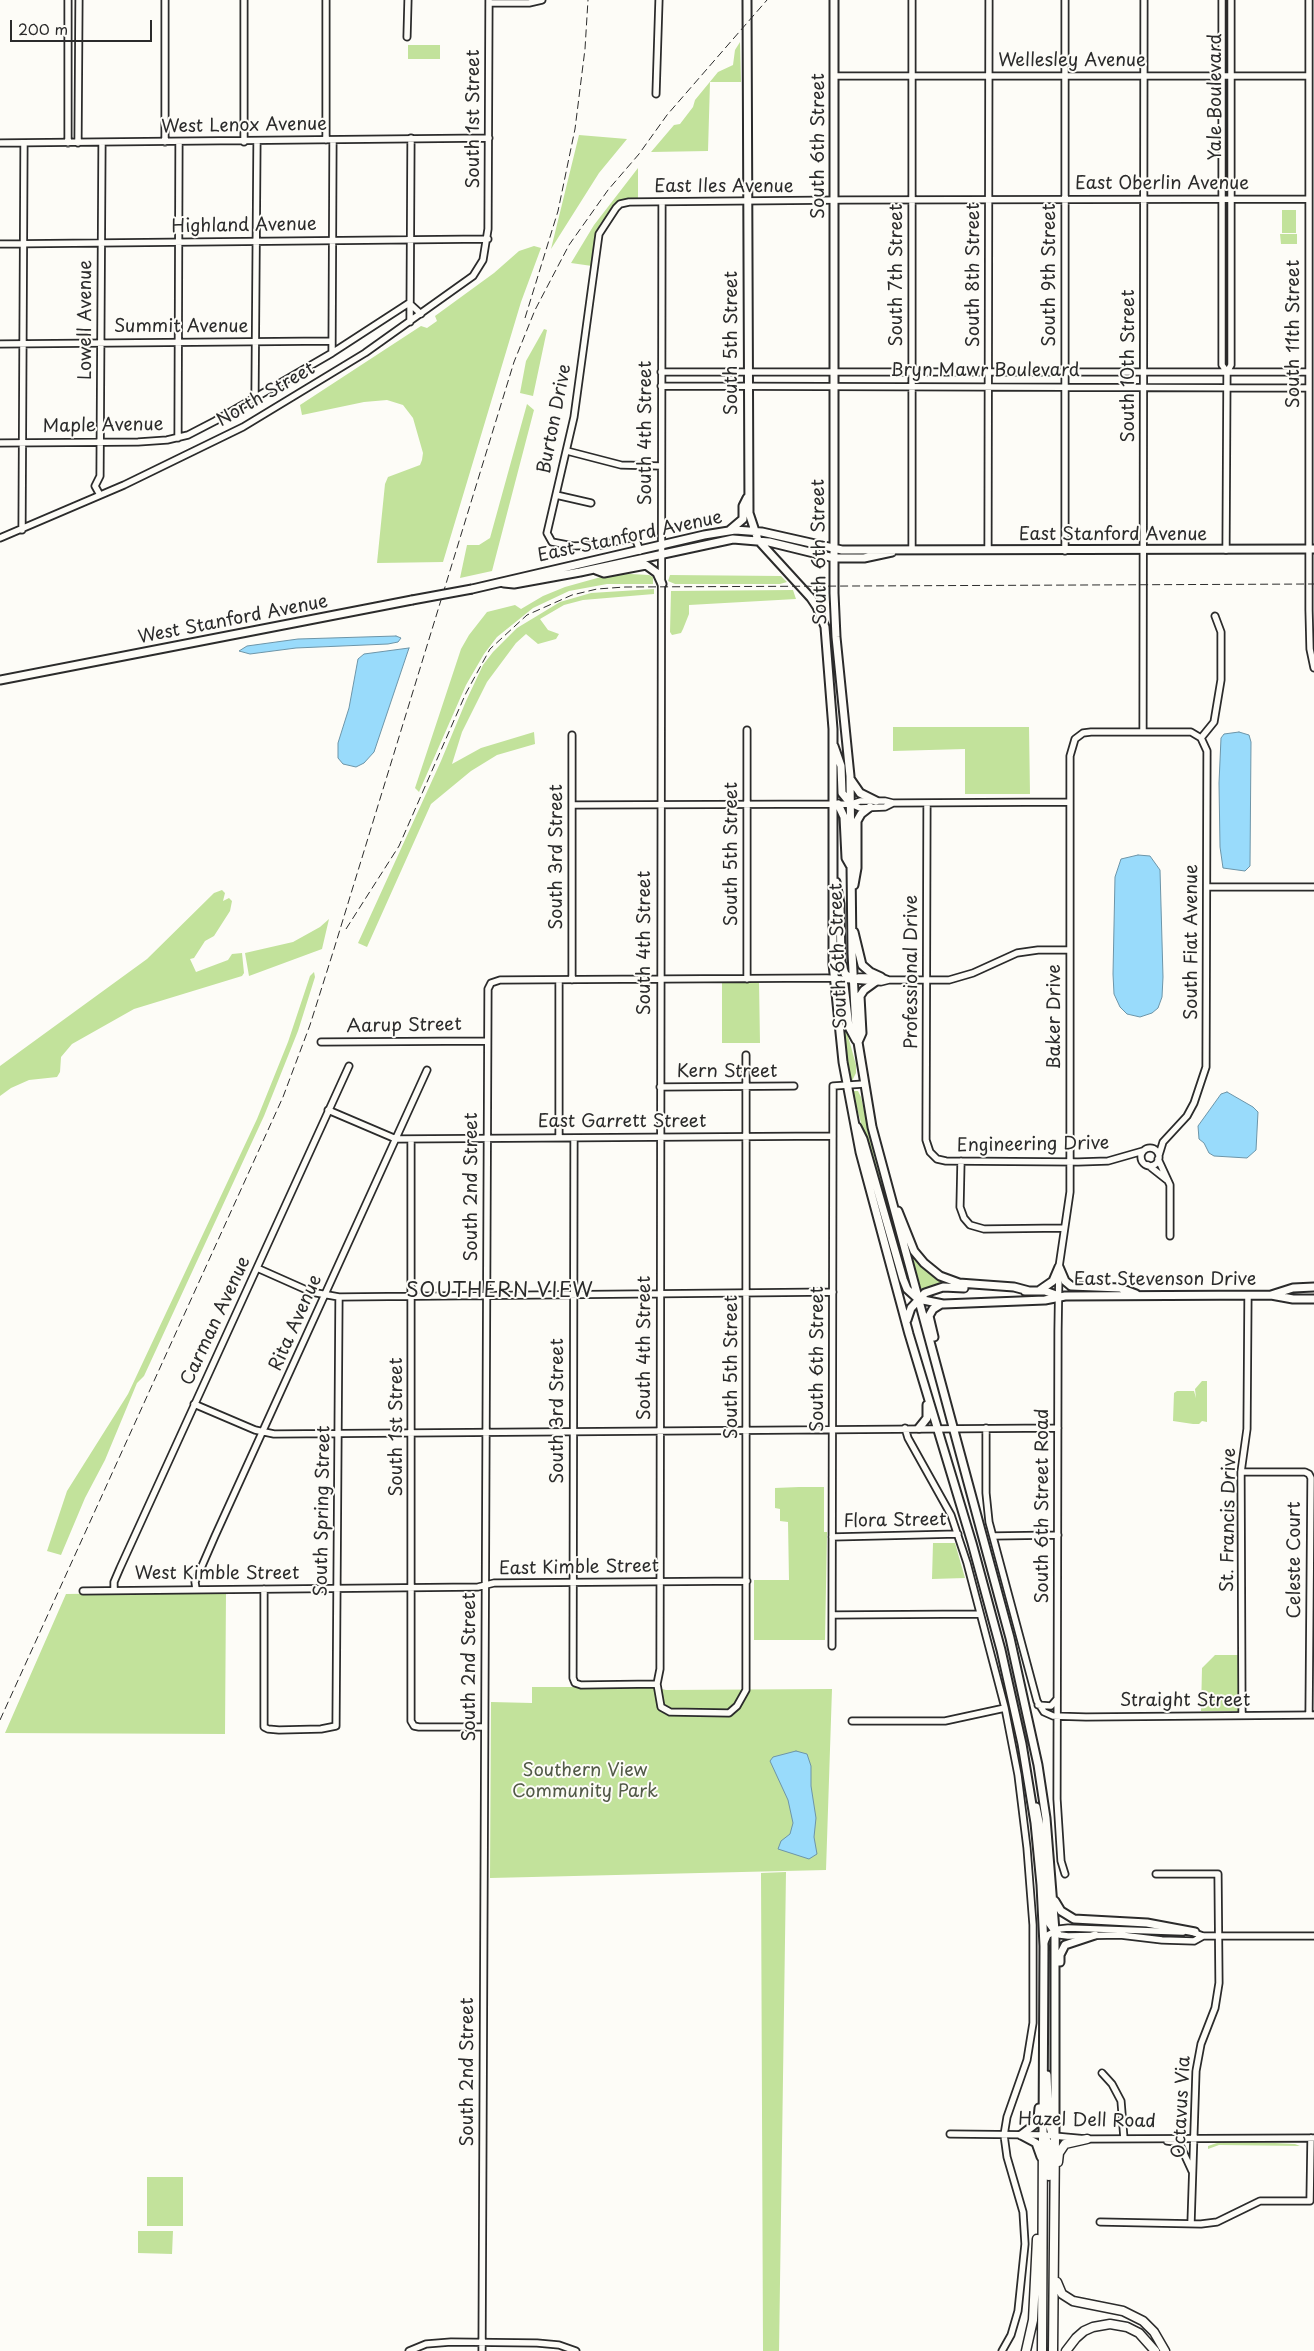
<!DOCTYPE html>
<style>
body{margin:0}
#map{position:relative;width:1314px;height:2351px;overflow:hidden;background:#fdfcf7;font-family:"Playpen Sans",sans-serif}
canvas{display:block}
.scale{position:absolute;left:10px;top:20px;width:142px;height:22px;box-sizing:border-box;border:2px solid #2b2b2b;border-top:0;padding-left:6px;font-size:15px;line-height:18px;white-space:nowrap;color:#2b2b2b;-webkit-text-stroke:4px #fdfcf7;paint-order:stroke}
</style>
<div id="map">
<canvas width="1314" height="2351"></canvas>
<div class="scale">200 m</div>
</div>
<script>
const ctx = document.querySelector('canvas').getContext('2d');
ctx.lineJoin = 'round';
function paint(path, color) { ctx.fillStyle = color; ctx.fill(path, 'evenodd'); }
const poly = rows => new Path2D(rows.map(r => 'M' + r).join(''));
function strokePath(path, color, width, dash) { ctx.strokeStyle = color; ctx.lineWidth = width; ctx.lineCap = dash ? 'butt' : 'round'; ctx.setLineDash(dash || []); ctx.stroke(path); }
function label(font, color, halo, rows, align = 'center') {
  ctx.font = font + ' "Playpen Sans",sans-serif'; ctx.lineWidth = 4; ctx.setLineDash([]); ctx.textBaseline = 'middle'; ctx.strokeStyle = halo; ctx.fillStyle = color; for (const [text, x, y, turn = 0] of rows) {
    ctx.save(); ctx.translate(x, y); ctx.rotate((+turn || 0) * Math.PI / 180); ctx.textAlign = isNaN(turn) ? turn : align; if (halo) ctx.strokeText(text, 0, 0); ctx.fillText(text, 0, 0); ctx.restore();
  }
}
const green = poly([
 [740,42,741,82,710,82,708,151,651,152,674,125,680,124,693,107,695,100,718,72,733,65,735,50],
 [408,45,440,45,440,59,408,59],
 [579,135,627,139,599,173,551,249],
 [638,168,638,198,619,202,600,224,596,234,592,266,571,263,594,225],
 [1282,210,1296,210,1296,233,1282,233],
 [1280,234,1297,234,1297,244,1281,244],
 [534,246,541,248,521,302,443,562,377,563,385,484,388,477,420,465,422,460,423,453,413,418,403,405,387,400,364,402,302,415,300,405,421,326,427,328,437,321,435,316,494,273,519,251],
 [544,329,547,330,533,396,520,393,526,361],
 [527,404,534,410,492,571,460,578,467,545,479,545,490,538],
 [630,574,649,575,653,577,653,584,607,584,569,591,533,608,497,637,484,654,466,685,419,792,415,788,461,649,469,635,487,612,515,605,521,609,543,596,565,587,608,575],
 [670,575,781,576,787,582,780,584,675,584,668,581],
 [654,589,654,594,583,600,564,605,540,619,548,630,559,634,556,639,538,644,526,634,516,643,487,682,462,732,452,764,481,748,534,732,535,744,497,755,471,771,431,804,367,947,358,943,441,761,466,701,483,665,493,652,517,628,560,602,591,593],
 [793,590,796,599,689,605,689,614,683,629,681,633,672,635,670,632,671,591],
 [893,727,1029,727,1030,794,965,794,965,749,893,751],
 [222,890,225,893,223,901,229,898,232,901,230,911,214,936,205,941,194,958,190,959,196,972,228,960,232,954,242,953,244,973,242,976,134,1009,72,1044,61,1057,60,1072,57,1077,29,1080,11,1088,0,1096,0,1066,147,959,214,893],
 [329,919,322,949,249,976,245,953,293,942,320,927],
 [314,972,315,977,298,1031,264,1116,144,1376,137,1383,105,1460,85,1498,61,1555,47,1551,67,1491,128,1394,257,1119,288,1042,310,976],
 [759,981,760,1043,722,1043,722,982],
 [841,988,848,1036,856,1065,856,1073,852,1081,850,1081,846,1057,839,993],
 [852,1091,858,1091,861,1097,875,1159,909,1284,905,1278],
 [914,1254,944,1280,944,1284,920,1289,911,1255],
 [1202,1381,1207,1381,1207,1422,1202,1421,1199,1424,1193,1424,1173,1421,1174,1393,1177,1391,1194,1391,1196,1398,1195,1389],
 [799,1487,824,1487,824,1532,827,1532,825,1640,754,1640,754,1580,789,1580,788,1522,780,1521,780,1509,775,1508,775,1488],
 [933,1543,955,1543,965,1578,932,1579],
 [226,1592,225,1734,5,1733,66,1594],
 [1215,1655,1238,1655,1238,1711,1201,1711,1202,1668],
 [532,1687,654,1687,666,1690,832,1689,826,1870,490,1878,491,1702,532,1703],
 [786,1872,779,2351,763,2351,761,1873],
 [1234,2141,1295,2144,1300,2146,1219,2145,1208,2149,1208,2146,1217,2143],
 [147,2177,183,2177,183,2226,147,2226],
 [138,2231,173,2231,172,2254,138,2253]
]);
const water = poly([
 [396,636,401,638,398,642,388,644,296,648,250,654,239,651,247,646,298,639,396,636],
 [409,648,374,752,364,763,356,767,343,764,338,758,338,743,349,708,358,659,364,654,409,648],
 [1239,732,1249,735,1251,742,1250,866,1245,871,1223,868,1220,847,1219,783,1221,738,1224,734,1239,732],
 [1138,855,1150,856,1160,870,1163,977,1162,997,1158,1008,1152,1013,1140,1017,1127,1014,1120,1007,1114,994,1113,974,1115,877,1121,859,1138,855],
 [1227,1092,1253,1107,1258,1112,1256,1150,1247,1158,1214,1156,1209,1153,1204,1143,1199,1139,1198,1126,1221,1094,1227,1092],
 [796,1751,807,1754,811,1766,811,1786,816,1818,814,1837,817,1854,809,1859,778,1849,781,1841,790,1834,793,1823,788,1800,770,1761,773,1757,796,1751]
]);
const minor = poly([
 [912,0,912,550],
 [1065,0,1065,551],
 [1222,0,1222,365,1227,372,1226,550],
 [1309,0,1309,610,1310,649,1314,668],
 [489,3,529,3,542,0],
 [407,37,408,0],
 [834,76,1309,76],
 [656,94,659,0],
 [326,140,326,0],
 [165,142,165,0],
 [244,142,244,0],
 [0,143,489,138],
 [68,143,68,0],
 [78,143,79,0],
 [0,244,488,239],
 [409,303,421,314],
 [410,322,411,138],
 [0,344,332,341],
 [332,353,333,140],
 [661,372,1309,372],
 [1227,372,1231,365,1231,0],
 [661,386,1309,388],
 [257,397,255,393,257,141],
 [178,438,179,142],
 [0,443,138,442,167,440,188,435,215,421,332,353,409,303],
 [567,451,621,465,661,466],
 [100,495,95,486,100,476,102,143],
 [556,495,591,503],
 [22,530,24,143],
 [0,538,124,485,243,427,365,353,473,276,483,260,488,229,489,0],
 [988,550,989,0],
 [640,551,636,540,631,538,602,545,573,546,552,542,547,533,574,417,599,234,616,208,620,204,629,202,844,200,1309,199],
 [1143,732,1144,0],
 [1201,738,1214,722,1221,680,1221,632,1215,616],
 [927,803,926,1140,930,1152,937,1159,946,1161,1078,1162,1108,1161,1143,1151],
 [851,804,860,808,885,807,893,803],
 [573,805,851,804,860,801,885,801,893,803,1070,802],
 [1207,887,1314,887],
 [747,979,747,730],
 [852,979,859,977,881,977,889,980,949,980,973,973,1017,953,1038,950,1070,950],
 [559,980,559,1138],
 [572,980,572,735],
 [321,1042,487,1041],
 [660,1087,794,1086],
 [328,1110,396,1139,833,1136],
 [574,1138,573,1678,575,1683,581,1685,657,1684],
 [411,1139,411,1721,414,1726,419,1727,484,1727],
 '1141 1157a9 9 0 1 1 18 0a9 9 0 1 1-18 0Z',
 [1158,1159,1170,1185,1170,1236],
 [961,1161,960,1207,964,1218,970,1225,984,1229,1064,1228],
 [1148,1165,1167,1180],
 [257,1268,311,1292,339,1297,833,1292],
 [194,1404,255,1430,274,1434,1058,1428],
 [905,1428,908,1438,951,1515,967,1563,1005,1708,1018,1775,1027,1848,1033,1925,1033,2023,1027,2060,1007,2117,1004,2135,1007,2157,1023,2212,1025,2244,1018,2311,1011,2335,1002,2351],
 [986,1428,986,1493,989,1522,1037,1701,1044,1712,1053,1716,1086,1717,1314,1715],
 [1241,1472,1305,1472,1309,1474,1311,1478,1309,1715],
 [993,1536,1058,1535],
 [832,1537,958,1534],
 [196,1589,195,1582,215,1536,427,1070],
 [264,1589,264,1727,268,1729,279,1730,321,1729,336,1726,339,1297],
 [114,1590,114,1582,120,1568,349,1066],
 [83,1591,478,1587,494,1583,747,1581],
 [832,1615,980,1614],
 [832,1646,833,1086,864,1084],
 [657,1684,660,1669,662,202],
 [657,1684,661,1707,670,1712,729,1713,737,1706,746,1690,746,1055],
 [1038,1705,1051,1706,1057,1699],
 [1242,1715,1241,1472,1247,1429,1248,1295],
 [852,1721,945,1721,1005,1708],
 [1065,1874,1061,1861,1057,1799,1058,1331,1059,1267,1070,1192,1070,756,1075,739,1083,733,1091,732,1191,732,1201,738,1207,751,1206,1067,1194,1103,1187,1116,1163,1142,1159,1155],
 [1156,1874,1218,1874,1219,1983,1215,2008,1201,2044,1196,2071,1191,2223],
 [1055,1931,1060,1935,1068,1936,1120,1935,1162,1940,1194,1941,1203,1936],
 [1192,1932,1203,1936,1314,1936],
 [1044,1944,1048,1935,1059,1929,1068,1928,1183,1932],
 [1102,2073,1112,2084,1121,2101,1124,2139],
 [950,2134,1043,2135,1087,2139,1314,2138],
 [1167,2141,1175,2142,1181,2147,1192,2171],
 [1100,2222,1201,2224,1217,2222,1260,2201,1310,2201,1311,2138],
 [409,2351,426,2344,451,2342,537,2343,559,2345,576,2351],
 [482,2351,488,989,491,983,500,980,827,978,881,982,889,980]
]);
const major = poly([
 [747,0,749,513,758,540,811,598,817,607,825,627,833,729,833,964,843,1062,860,1152,909,1334,972,1543,1001,1650,1022,1744,1035,1823,1041,1885,1044,1946,1043,2135],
 [834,0,834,593,836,637,850,776,852,953,856,1030,872,1127,1010,1638,1038,1765,1046,1818,1055,1931,1055,2137],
 [730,530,743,519,743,506,747,498],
 [596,570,604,573,646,565,657,573,662,584],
 [504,583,514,584,580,572,733,539,769,542,834,558,864,558,892,552],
 [472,589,704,535,735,530,762,532,842,550,1314,549],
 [0,680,412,600],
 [834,746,841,766,842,793,851,804],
 [851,780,860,793,876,801],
 [838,804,844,817,846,858,850,865],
 [836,882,840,904,841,962,845,974,852,979],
 [854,885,857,868,857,821,861,814,870,807],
 [854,932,862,965,870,972,881,977],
 [834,978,844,985,849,1027,856,1040],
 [858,1042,862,1033,860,996,864,990,875,982],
 [857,1127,863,1139,903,1279,907,1289,918,1299,943,1304,1045,1300,1065,1296,1271,1295,1293,1299,1314,1299],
 [898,1211,914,1251,924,1263,940,1276,959,1283,1014,1287,1029,1291],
 [1059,1267,1065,1281,1071,1286,1120,1288,1136,1294],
 [1040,1290,1053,1281,1059,1267],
 [1025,1291,1045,1291,1059,1296],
 [1271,1295,1293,1288,1314,1287],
 [907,1320,911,1308,925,1293,943,1287,964,1288],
 [934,1337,929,1316,933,1309,941,1304],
 [919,1428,927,1418,927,1405],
 [1036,1807,1042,1837,1047,1915,1050,1924,1055,1931],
 [1055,1901,1061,1911,1074,1919,1147,1923,1195,1932],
 [1060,1962,1060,1955,1065,1945,1095,1935],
 [1047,2075,1049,2123,1052,2134],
 [1021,2135,1034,2125,1038,2118,1039,2108],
 [1021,2135,1036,2143,1041,2157]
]);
const highway = poly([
 [1043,2135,1048,2143,1049,2176],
 [1058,2162,1059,2153,1065,2144,1087,2139],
 [1057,2282,1062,2294,1073,2301,1123,2311,1143,2321,1154,2332,1165,2351],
 [1026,2351,1033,2320,1037,2239],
 [1042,2351,1043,2135],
 [1053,2351,1055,2137],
 [1066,2351,1076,2338,1084,2331,1093,2327,1110,2324,1127,2327,1139,2333,1155,2351]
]);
const rail = poly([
 [525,318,558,211,575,129,585,49,588,0],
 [346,929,399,846,466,693,490,649,527,615,572,595,597,589,625,587,1314,584],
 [0,1720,283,1097,310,1025,334,949,514,362,535,310,569,245,608,190,639,154,667,115,767,0]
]);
const majorBridge = poly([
 [412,600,472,589]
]);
const streetNames = [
 ["Wellesley Avenue",1072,61],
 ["Yale Boulevard",1216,97,-90],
 ["South 1st Street",474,119,-90],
 ["West Lenox Avenue",244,126,-1],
 ["South 6th Street",819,146,-90],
 ["East Oberlin Avenue",1162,184],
 ["East Iles Avenue",724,187],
 ["Highland Avenue",244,226,-1],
 ["South 7th Street",897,275,-90],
 ["South 8th Street",974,275,-90],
 ["South 9th Street",1050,275,-90],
 ["Lowell Avenue",86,320,-90],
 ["Summit Avenue",181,327],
 ["South 11th Street",1294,334,-90],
 ["South 5th Street",732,343,-90],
 ["South 10th Street",1129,366,-90],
 ["Bryn Mawr Boulevard",985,371],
 ["North Street",266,395,-30],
 ["Burton Drive",555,419,-79],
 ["Maple Avenue",103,426,-1],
 ["South 4th Street",646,433,-90],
 ["East Stanford Avenue",1113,535],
 ["East Stanford Avenue",630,537,-12],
 ["South 6th Street",820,552,-91],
 ["West Stanford Avenue",233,620,-11],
 ["South 5th Street",732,854,-90],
 ["South 3rd Street",557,857,-90],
 ["South Fiat Avenue",1192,942,-90],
 ["South 4th Street",645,943,-90],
 ["South 6th Street",839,956,-92],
 ["Professional Drive",912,972,-90],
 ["Baker Drive",1055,1017,-90],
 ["Aarup Street",404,1026,-1],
 ["Kern Street",727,1072],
 ["East Garrett Street",622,1122],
 ["Engineering Drive",1033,1145,-1],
 ["South 2nd Street",472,1187,-90],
 ["East Stevenson Drive",1165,1280],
 ["Carman Avenue",216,1321,-65],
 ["Rita Avenue",296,1323,-66],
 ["South 4th Street",645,1348,-90],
 ["South 6th Street",818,1359,-90],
 ["South 5th Street",732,1367,-90],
 ["South 3rd Street",558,1411,-90],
 ["South 1st Street",397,1427,-90],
 ["South 6th Street Road",1043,1506,-90],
 ["South Spring Street",323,1511,-89],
 ["St. Francis Drive",1229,1520,-89],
 ["Flora Street",895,1521,-1],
 ["Celeste Court",1295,1560,-90],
 ["East Kimble Street",579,1568,-1],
 ["West Kimble Street",217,1574],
 ["South 2nd Street",470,1667,-90],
 ["Straight Street",1185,1701],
 ["South 2nd Street",468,2072,-90],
 ["Octavus Via",1182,2107,-87],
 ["Hazel Dell Road",1087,2121,1]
];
const parkNames = [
 ["Southern View",585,1771],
 ["Community Park",585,1792]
];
const quarterNames = [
 ["SOUTHERN VIEW",500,1291]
];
paint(green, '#c2e29b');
paint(water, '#99dbfb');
strokePath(water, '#6d95a8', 1);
strokePath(minor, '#2b2b2b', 9);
strokePath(major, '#2b2b2b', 11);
strokePath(highway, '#2b2b2b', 11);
strokePath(minor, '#fdfcf7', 5.5);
strokePath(major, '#fdfcf7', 7);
strokePath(highway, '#fdfcf7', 8);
strokePath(rail, '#2b2b2b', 1, [8, 4]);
strokePath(majorBridge, '#2b2b2b', 11, []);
strokePath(majorBridge, '#fdfcf7', 7);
label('18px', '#2b2b2b', '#fdfcf7', streetNames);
label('18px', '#515947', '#fdfcf7', parkNames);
ctx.letterSpacing = '1px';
label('20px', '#2b2b2b', '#fdfcf7', quarterNames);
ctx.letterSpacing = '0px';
</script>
